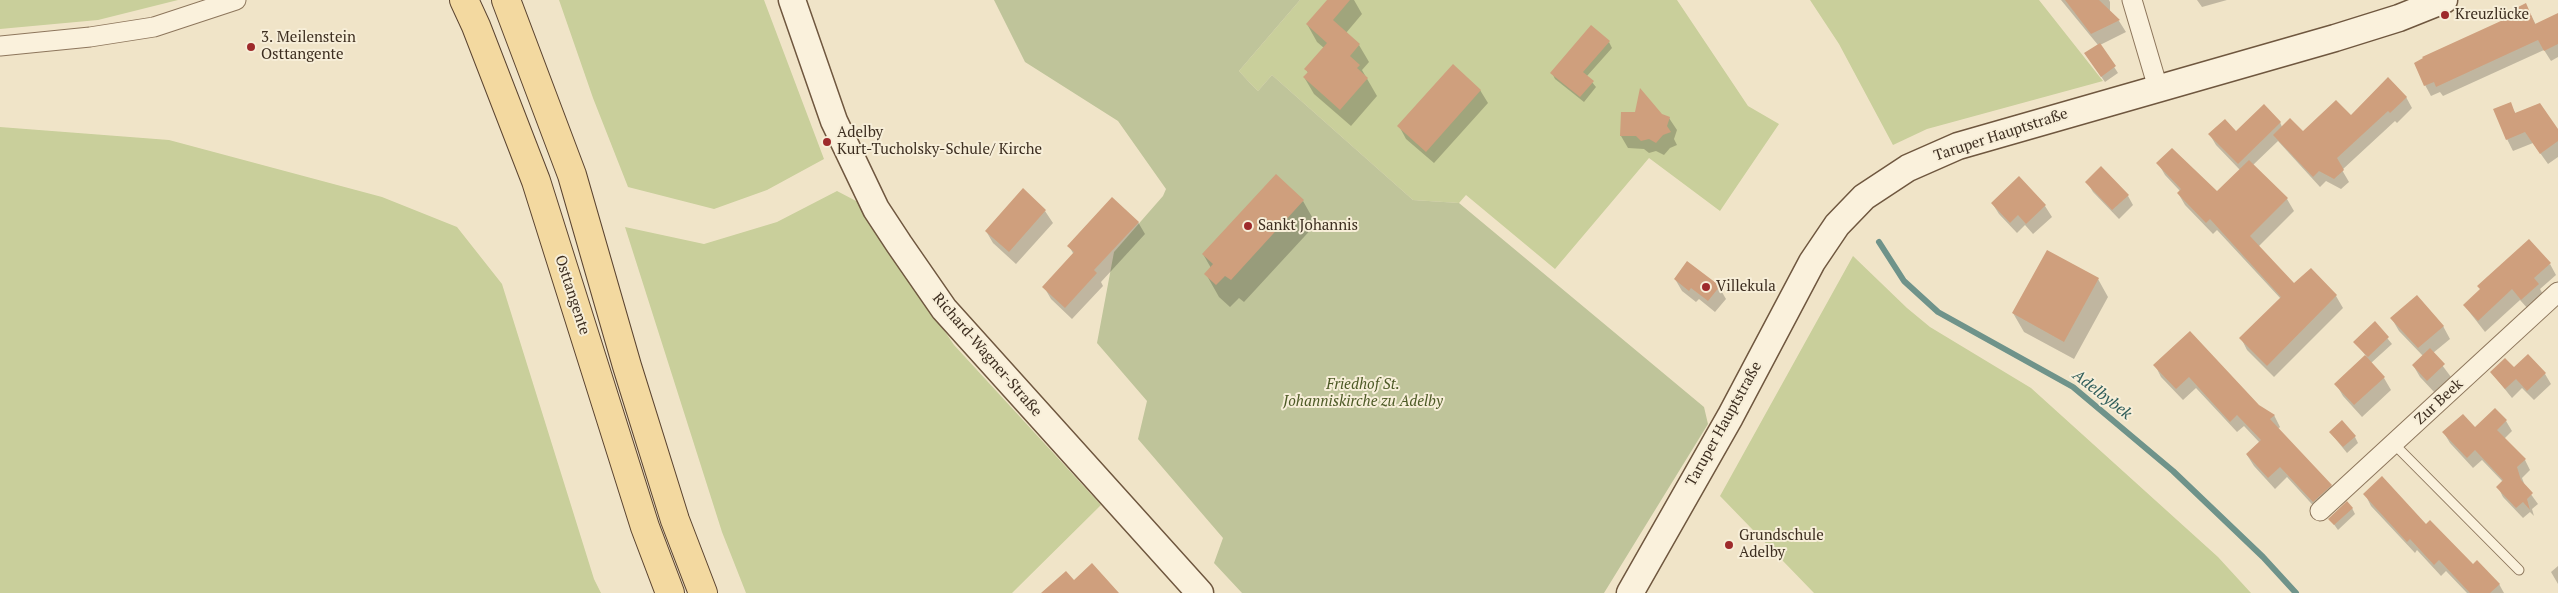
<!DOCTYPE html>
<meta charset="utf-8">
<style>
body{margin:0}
canvas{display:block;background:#f0e4c8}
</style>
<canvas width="2558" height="593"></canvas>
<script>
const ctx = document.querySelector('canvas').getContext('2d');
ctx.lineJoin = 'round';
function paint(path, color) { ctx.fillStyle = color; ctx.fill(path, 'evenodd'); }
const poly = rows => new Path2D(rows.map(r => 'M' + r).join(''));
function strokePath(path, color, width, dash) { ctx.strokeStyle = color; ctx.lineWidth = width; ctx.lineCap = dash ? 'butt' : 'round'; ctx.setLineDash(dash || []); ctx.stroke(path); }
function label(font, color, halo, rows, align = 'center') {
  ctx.font = font + ' "PT Serif",serif'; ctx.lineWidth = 4; ctx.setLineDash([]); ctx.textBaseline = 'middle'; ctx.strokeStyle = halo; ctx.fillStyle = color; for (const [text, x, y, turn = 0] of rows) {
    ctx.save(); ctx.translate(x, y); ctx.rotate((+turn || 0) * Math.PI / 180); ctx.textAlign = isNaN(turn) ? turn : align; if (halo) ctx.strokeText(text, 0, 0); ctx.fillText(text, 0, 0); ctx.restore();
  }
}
const green = poly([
 [0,0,178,0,98,20,0,29],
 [559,0,764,0,824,159,767,190,714,209,628,187,593,98],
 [1300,0,1677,0,1748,106,1779,124,1720,211,1649,158,1555,269,1466,195,1459,203,1413,200,1272,75,1258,91,1249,82,1239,71],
 [1810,0,2039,0,2103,81,1927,129,1893,145,1839,44],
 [0,127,169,140,382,197,457,227,502,284,594,579,601,593,0,593],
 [837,191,858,202,954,345,1101,505,1012,593,746,593,722,532,625,227,704,244,777,222],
 [1853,256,1907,308,1930,327,2031,388,2218,557,2251,593,1814,593,1720,496]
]);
const cemetery = poly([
 [994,0,1300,0,1239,71,1249,82,1258,91,1272,75,1413,200,1459,203,1704,407,1708,424,1604,593,1242,593,1214,563,1223,538,1138,439,1147,401,1097,343,1114,252,1163,196,1166,189,1118,121,1025,62]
]);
const shadow = poly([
 [1328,0,1354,0,1362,14,1346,33,1359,45,1369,62,1362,70,1377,96,1351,126,1314,94,1304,77,1308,73,1306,69,1324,48,1317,42,1307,24],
 [2061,0,2109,0,2110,2,2110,12,2119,21,2126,32,2100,45,2118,73,2105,82,2089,59,2098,45],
 [2197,0,2227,0,2202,7],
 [2526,5,2536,25,2558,14,2558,57,2551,61,2544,50,2443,96,2440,92,2431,96,2425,85],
 [1609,42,1612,48,1587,76,1596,87,1584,102,1555,79,1552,73],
 [1480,90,1488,103,1434,163,1406,139,1399,126],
 [2406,97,2412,108,2397,123,2395,121,2342,170,2349,182,2341,189,2326,181,2320,187,2278,141,2253,165,2287,199,2294,211,2258,247,2294,285,2336,296,2343,308,2274,377,2247,350,2241,338,2281,299,2217,230,2213,234,2185,205,2178,193,2180,191,2165,175,2158,163,2217,192,2240,170,2216,145,2210,135,2236,133,2280,122,2282,127,2303,133],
 [2510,104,2516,114,2558,131,2558,157,2548,164,2533,143,2513,151,2507,139],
 [1661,115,1669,118,1677,130,1674,139,1677,145,1670,148,1664,155,1656,151,1649,153,1644,149,1628,148,1621,136],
 [2019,178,2045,206,2052,217,2033,234,2025,225,2017,233,1999,214,1992,203],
 [2087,182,2128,196,2133,205,2119,219,2093,192],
 [1303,201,1316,224,1244,302,1239,298,1230,307,1219,297,1206,274,1211,268,1203,254],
 [1045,211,1053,223,1016,264,993,243,986,231],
 [1138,222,1145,234,1101,282,1103,286,1072,319,1051,299,1044,287,1074,255,1069,246],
 [2550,264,2556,275,2540,289,2544,296,2529,310,2520,300,2485,332,2464,305],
 [1675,279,1719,287,1726,299,1715,312,1699,299,1696,302,1682,291],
 [2098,279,2108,297,2074,359,2024,332,2013,313],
 [2392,319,2443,326,2450,339,2433,353,2451,377,2435,393,2420,377,2413,365,2423,356,2399,331],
 [2375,323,2392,344,2371,363,2384,378,2391,390,2362,417,2343,396,2336,384,2366,356,2355,342],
 [2190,332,2258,406,2274,415,2280,427,2278,429,2331,485,2338,497,2320,513,2287,477,2275,489,2254,466,2247,455,2260,443,2244,426,2237,432,2196,388,2183,400,2161,377,2155,365],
 [2491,372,2545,374,2551,384,2534,400,2522,388,2512,398],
 [2506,421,2512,431,2504,439,2525,460,2530,470,2522,478,2525,486,2538,504,2532,509,2534,516,2530,512,2523,518,2503,497,2498,487,2503,482,2482,460,2473,468,2450,443,2444,433,2475,429],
 [2330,432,2355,437,2358,443,2347,453],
 [2365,494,2426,526,2473,566,2499,584,2504,593,2467,593,2446,571,2441,576,2417,550,2415,553,2371,506],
 [2352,508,2355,514,2338,530,2330,519],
 [2558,566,2558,584,2551,572]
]);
const stream = poly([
 [1879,242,1904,281,1938,312,2073,387,2173,471,2263,557,2296,593]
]);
const building = poly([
 [1327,0,1350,0,1333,20,1360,44,1350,56,1360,65,1357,68,1368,78,1340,110,1303,77,1308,72,1304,69,1327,43,1306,24],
 [2065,0,2099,0,2120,20,2091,34],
 [2526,3,2535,24,2558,13,2558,44,2544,51,2538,40,2436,87,2434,82,2424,86,2414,63,2423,58,2422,57,2514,15,2512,10],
 [1591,25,1610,41,1583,72,1594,81,1580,97,1550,73],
 [2100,43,2116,66,2101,77,2084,53],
 [1453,64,1481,90,1426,152,1397,126],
 [2388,77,2407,97,2390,113,2388,111,2337,158,2344,170,2334,179,2319,171,2313,177,2273,135,2290,118,2303,131,2336,100,2351,115],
 [1640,88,1662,114,1670,117,1667,126,1671,132,1663,135,1656,143,1649,139,1641,141,1636,136,1620,136,1621,112,1635,112],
 [2511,102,2515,113,2540,103,2558,129,2558,141,2540,154,2525,132,2506,140,2493,109],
 [2264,104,2281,122,2238,164,2208,134,2225,119,2236,131],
 [2172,148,2217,191,2249,160,2288,198,2250,236,2294,283,2311,268,2337,295,2267,366,2239,338,2281,297,2210,219,2206,223,2177,193,2181,189,2156,163],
 [2101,166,2129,195,2112,210,2085,182],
 [1276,174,1304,200,1231,280,1225,276,1216,285,1204,274,1213,264,1202,254],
 [2019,176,2046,205,2026,224,2018,215,2010,223,1991,203],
 [1023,188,1046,210,1009,252,985,231],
 [1112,197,1139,222,1094,270,1097,273,1065,308,1042,287,1074,252,1067,246],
 [2529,239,2551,263,2534,278,2539,284,2521,300,2512,289,2478,321,2463,305,2480,289,2477,286],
 [2047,250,2099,278,2064,342,2012,313],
 [1687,261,1720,286,1708,301,1691,288,1689,291,1674,279],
 [2417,295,2444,326,2418,348,2390,318],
 [2375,321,2389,337,2368,357,2353,342],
 [2190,331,2259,405,2275,415,2270,419,2332,485,2313,502,2280,467,2268,478,2246,454,2261,440,2237,415,2230,422,2189,377,2176,389,2153,365],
 [2430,348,2445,364,2427,381,2412,365],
 [2528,354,2546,373,2527,391,2516,379,2505,389,2490,372,2505,358,2514,367],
 [2365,355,2385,377,2354,405,2334,384],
 [2495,408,2507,420,2497,430,2526,459,2517,467,2521,480,2533,493,2527,499,2530,510,2523,502,2516,508,2496,487,2503,480,2475,450,2467,458,2442,432,2463,414,2475,427],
 [2342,420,2356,436,2343,447,2329,432],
 [2382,476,2426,524,2430,520,2473,564,2477,560,2500,584,2490,593,2470,593,2439,560,2434,565,2410,539,2407,542,2363,494],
 [2347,501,2353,508,2334,525,2328,519],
 [1092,563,1119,593,1041,593,1066,571,1074,580]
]);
const lane = poly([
 [2394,444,2519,570]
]);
const street = poly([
 [2132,0,2158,88],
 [0,46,90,37,154,27,236,0],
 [2320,511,2558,292]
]);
const secondary = poly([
 [792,0,834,121,876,209,899,244,944,309,1200,593],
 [1630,593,1730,417,1812,262,1837,225,1864,197,1908,168,1958,146,2335,38,2399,18,2444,0]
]);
const primary = poly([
 [464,0,476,26,536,181,645,527,670,593],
 [506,0,572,175,627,366,675,520,703,593]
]);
const markers = [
 [2445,15,5,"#9e2a2b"],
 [251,47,5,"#9e2a2b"],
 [827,142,5,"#9e2a2b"],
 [1248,226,5,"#9e2a2b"],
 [1706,287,5,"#9e2a2b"],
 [1729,545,5,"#9e2a2b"]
];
const poiNames = [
 ["Kreuzlücke",2455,15],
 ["3. Meilenstein",261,38],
 ["Osttangente",261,55],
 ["Adelby",837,133],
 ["Kurt-Tucholsky-Schule/ Kirche",837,150],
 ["Sankt Johannis",1258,226],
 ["Villekula",1716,287],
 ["Grundschule",1739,536],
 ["Adelby",1739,553]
];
const streetNames = [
 ["Taruper Hauptstraße",2001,135,-18],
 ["Osttangente",572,295,72],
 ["Richard-Wagner-Straße",987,355,49],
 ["Zur Beek",2439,402,-43],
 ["Taruper Hauptstraße",1724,424,-61]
];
const parkNames = [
 ["Friedhof St.",1363,385],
 ["Johanniskirche zu Adelby",1363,402]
];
const waterNames = [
 ["Adelbybek",2102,395,38]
];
paint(green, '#c9cf9b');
paint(cemetery, '#bfc49a');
paint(shadow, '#0003');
strokePath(stream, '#6f938a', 6);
paint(building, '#cf9f7d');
strokePath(lane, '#8d765c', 11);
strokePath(street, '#8d765c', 21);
strokePath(secondary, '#6f573f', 29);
strokePath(primary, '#5b4430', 30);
strokePath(lane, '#faf1dc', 9);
strokePath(street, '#faf1dc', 19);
strokePath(secondary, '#faf1dc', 26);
strokePath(primary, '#f3d9a0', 28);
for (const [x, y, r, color] of markers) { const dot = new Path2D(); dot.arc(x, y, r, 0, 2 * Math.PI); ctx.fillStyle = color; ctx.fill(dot); strokePath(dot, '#f7eed8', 2); }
label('15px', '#3d2e20', '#f7eed8', poiNames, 'left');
label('15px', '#3d2e20', '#f7eed8', streetNames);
label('italic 15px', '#4d5a26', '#f7eed8', parkNames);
label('italic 16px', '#2f5d5a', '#f7eed8', waterNames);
</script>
